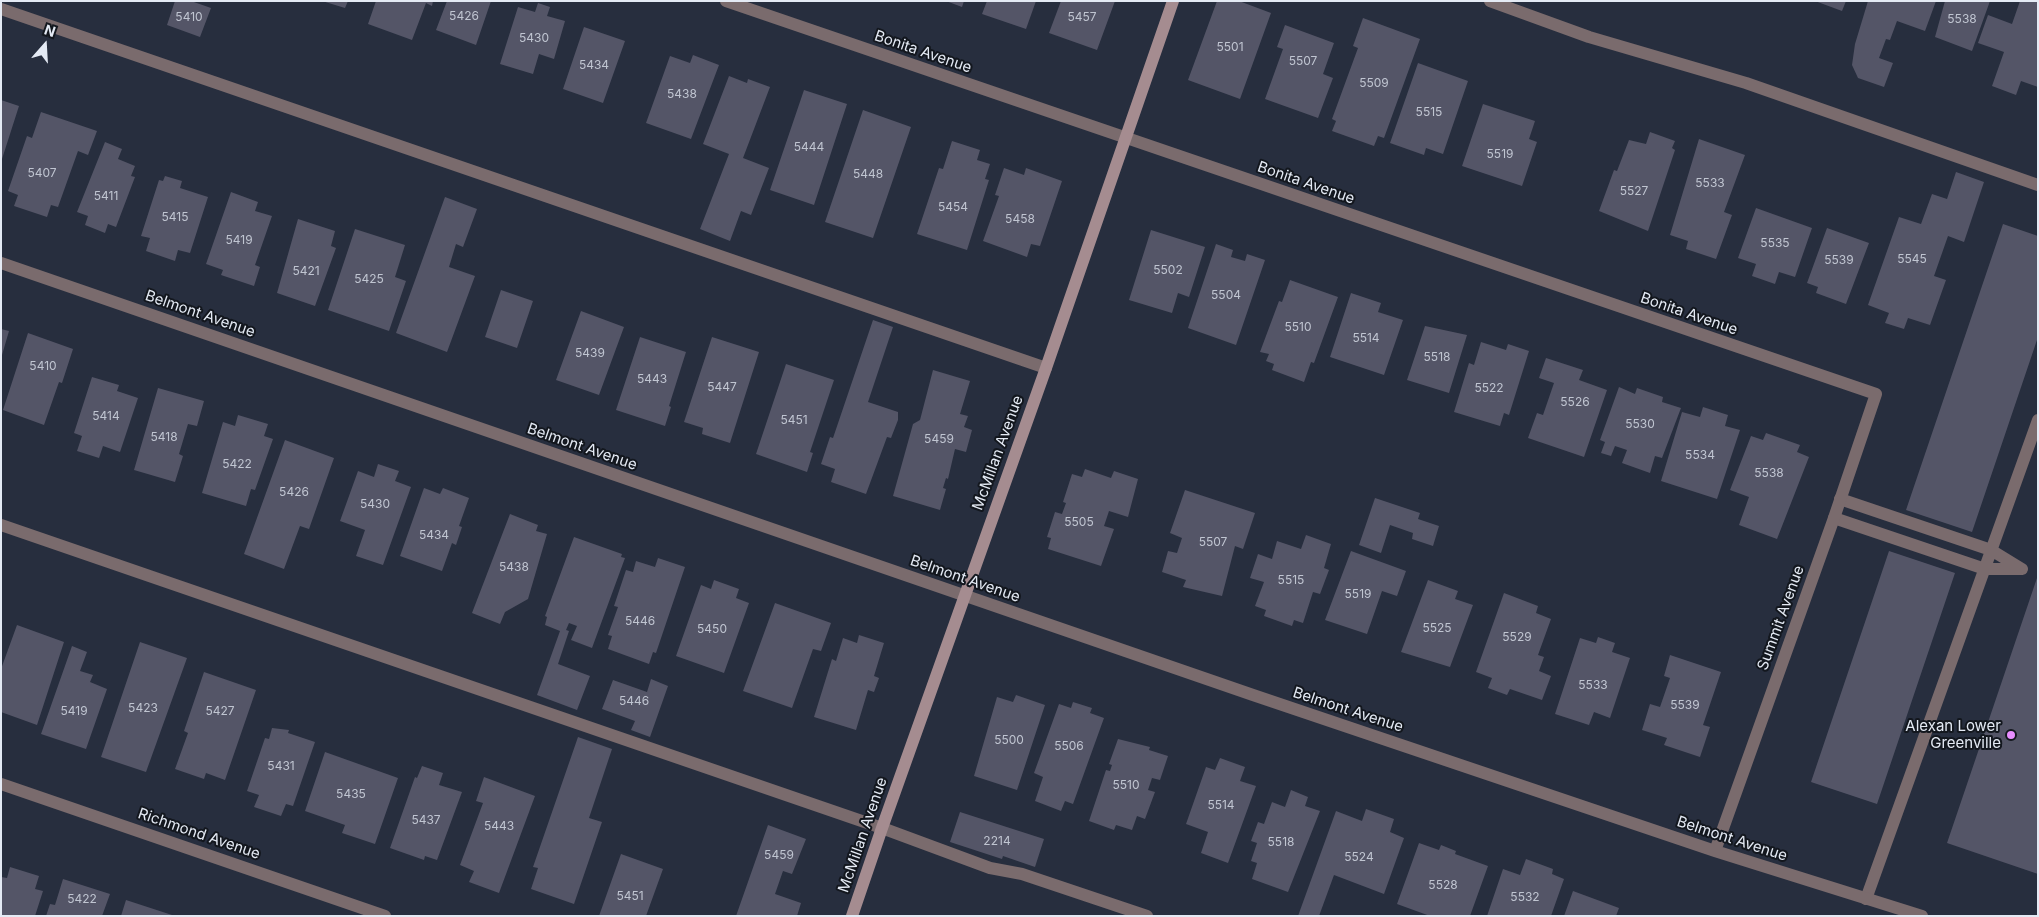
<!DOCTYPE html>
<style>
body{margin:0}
#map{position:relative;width:2039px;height:917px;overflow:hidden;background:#272e3e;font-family:Inter,sans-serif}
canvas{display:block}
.frame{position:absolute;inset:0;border:2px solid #e4eaf4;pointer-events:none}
.north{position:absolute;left:20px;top:20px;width:50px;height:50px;-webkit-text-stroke:4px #13171e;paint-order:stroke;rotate:19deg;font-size:14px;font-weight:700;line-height:20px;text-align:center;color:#e4eaf4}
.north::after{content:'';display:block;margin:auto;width:18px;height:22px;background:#e4eaf4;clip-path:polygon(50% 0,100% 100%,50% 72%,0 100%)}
</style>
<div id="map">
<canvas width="2039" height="917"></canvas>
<div class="frame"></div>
<div class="north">N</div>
</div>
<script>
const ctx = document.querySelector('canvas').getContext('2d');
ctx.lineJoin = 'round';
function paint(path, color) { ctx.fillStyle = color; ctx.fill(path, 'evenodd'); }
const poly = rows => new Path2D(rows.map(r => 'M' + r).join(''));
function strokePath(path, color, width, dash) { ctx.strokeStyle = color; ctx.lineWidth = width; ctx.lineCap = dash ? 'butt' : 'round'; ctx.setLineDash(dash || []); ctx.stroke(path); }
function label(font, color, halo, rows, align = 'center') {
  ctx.font = font + ' Inter,sans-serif'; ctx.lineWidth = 4; ctx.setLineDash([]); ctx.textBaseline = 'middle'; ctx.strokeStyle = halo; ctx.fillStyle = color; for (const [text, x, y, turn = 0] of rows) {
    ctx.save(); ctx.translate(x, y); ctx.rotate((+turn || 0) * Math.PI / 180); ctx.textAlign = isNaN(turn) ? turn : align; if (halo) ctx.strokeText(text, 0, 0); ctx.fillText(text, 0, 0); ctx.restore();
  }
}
const building = poly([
 [175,1,191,1,211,8,200,37,167,25],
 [322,1,348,1,345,8],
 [376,1,433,1,432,6,426,3,412,40,368,24],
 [447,1,491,1,476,45,436,30],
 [946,1,964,1,962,7],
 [987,1,1036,1,1026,29,982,14],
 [1061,1,1115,1,1097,50,1049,33],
 [1217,1,1239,1,1271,13,1240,99,1188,80],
 [1815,1,1846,1,1842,11],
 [1868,1,1936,1,1925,31,1897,21,1890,40,1886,39,1879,58,1893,63,1884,87,1858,78,1852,65,1855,44],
 [1945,1,1990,1,1972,51,1935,37],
 [2020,1,2038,1,2038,87,2021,81,2016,95,1992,86,2004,52,1978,43,1988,15,2012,24],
 [538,3,550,7,547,16,565,21,554,59,539,54,533,74,500,64,518,7,535,12],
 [1363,18,1420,39,1384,138,1378,136,1374,146,1332,131,1336,121,1332,119,1358,48,1353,46],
 [1285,25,1334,43,1323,74,1333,78,1318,118,1265,99,1283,49,1277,47],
 [584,27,625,41,603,103,563,89],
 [693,55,719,65,691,139,646,123,670,56,690,63],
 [1418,63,1468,81,1443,154,1426,148,1424,155,1390,143],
 [729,76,747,83,748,79,770,87,743,158,769,168,751,215,741,211,730,241,700,229,729,154,703,144],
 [804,90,847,104,814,205,770,190],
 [1,100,19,106,2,159,1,159],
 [1483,104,1535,121,1529,139,1537,142,1522,186,1462,166],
 [863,110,911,127,873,238,825,222],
 [41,112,97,131,88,155,78,151,58,207,51,205,47,217,14,206,18,195,8,191,27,136,32,138],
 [1650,132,1675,141,1672,148,1675,150,1648,231,1599,211,1614,170,1617,171,1629,140,1646,144],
 [1699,139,1745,155,1724,212,1732,215,1716,259,1686,249,1688,241,1670,235],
 [952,141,980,150,977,160,990,164,985,179,989,180,967,250,917,234,939,168,943,169],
 [105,142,122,149,118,159,135,166,131,176,135,177,116,227,108,224,105,233,85,225,88,216,77,212],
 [1004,168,1024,175,1026,168,1062,181,1040,246,1031,244,1027,257,983,241,999,196,995,195],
 [1956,172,1984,182,1964,242,1948,236,1934,276,1946,280,1930,325,1908,318,1904,329,1885,323,1889,313,1868,305,1899,217,1921,224,1932,194,1947,199],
 [165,176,182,181,180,188,208,197,190,253,178,250,175,261,146,251,150,238,141,236,159,180,163,181],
 [231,192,258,202,255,211,272,216,255,265,260,267,254,286,221,275,223,270,206,264],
 [445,197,477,209,463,247,456,244,449,267,475,276,447,352,396,333],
 [1756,208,1812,228,1795,277,1779,272,1775,284,1752,276,1756,264,1738,258],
 [298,219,335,231,331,246,336,248,315,306,277,293],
 [2003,224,2038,236,2038,337,1972,532,1906,510],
 [1827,228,1869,243,1846,304,1816,293,1818,287,1807,283],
 [355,229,405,245,395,277,406,281,389,331,328,310],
 [1151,230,1205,247,1189,297,1178,293,1172,313,1129,300],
 [1216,244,1233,250,1231,257,1245,261,1247,254,1265,260,1236,345,1188,328],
 [1290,280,1338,297,1314,363,1311,362,1304,382,1272,370,1274,364,1266,361,1269,354,1260,352,1279,301,1282,302],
 [501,290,533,301,517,348,485,337],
 [1351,293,1381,303,1378,312,1403,320,1384,375,1330,357],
 [581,311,624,327,599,395,556,380],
 [873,320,893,327,868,402,898,412,898,420,891,438,887,437,866,494,831,482,835,469,821,464,830,437,833,438],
 [1425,326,1467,335,1449,393,1407,380],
 [1,329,9,331,2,355,1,355],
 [28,333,73,349,62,383,59,382,44,425,3,410],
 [640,337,686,352,669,406,671,407,665,426,616,410],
 [712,337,759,352,730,443,702,434,703,428,684,422],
 [1481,342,1506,350,1508,344,1529,351,1509,415,1504,413,1500,426,1454,412,1469,363,1474,365],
 [1546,358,1583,370,1579,380,1607,390,1584,457,1528,438,1537,413,1543,415,1554,383,1539,378],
 [786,364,834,380,810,452,813,453,807,472,756,454],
 [933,370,970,381,960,414,968,416,964,427,972,430,966,452,955,449,948,479,946,478,943,488,946,489,940,510,893,496,913,424,920,420],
 [92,377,119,385,117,391,138,398,120,452,103,446,99,458,77,451,82,436,74,433],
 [1619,387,1635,394,1637,388,1663,397,1662,402,1681,408,1662,458,1655,456,1650,473,1622,463,1627,450,1615,446,1611,456,1601,453,1605,442,1600,440],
 [158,388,204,401,197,426,188,424,179,454,183,456,175,482,134,470],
 [1703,407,1728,415,1725,426,1740,430,1717,499,1661,481,1682,412,1700,417],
 [238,415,268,424,264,436,273,439,255,490,251,489,246,506,202,493,223,422,235,426],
 [1766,433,1800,445,1797,452,1809,457,1777,539,1739,525,1749,497,1730,490,1751,436,1763,440],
 [285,440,334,458,309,529,300,526,284,569,244,554],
 [378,464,399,471,395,481,411,487,383,565,356,556,365,530,340,521,358,471,374,477],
 [1085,469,1111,478,1114,471,1138,479,1128,517,1109,511,1104,526,1114,529,1101,566,1048,549,1051,538,1047,537,1055,512,1062,514,1066,503,1063,502,1072,474,1082,477],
 [424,488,440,494,443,488,469,498,459,526,462,527,456,545,452,543,442,571,400,556],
 [1185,490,1255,513,1243,549,1235,546,1222,596,1183,587,1186,580,1162,572,1168,551,1177,553,1182,538,1170,533],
 [1375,498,1420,513,1418,519,1439,526,1433,546,1412,539,1413,533,1390,525,1381,553,1359,545],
 [510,514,538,525,536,531,547,534,528,599,505,612,500,624,472,613],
 [1306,535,1331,544,1324,568,1329,570,1320,594,1313,592,1303,623,1294,620,1292,626,1264,616,1266,610,1255,606,1264,582,1250,578,1258,554,1272,559,1277,541,1301,549],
 [574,537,622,554,621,557,625,558,592,648,571,640,577,626,569,623,566,630,569,631,558,664,590,676,577,710,537,695,560,631,545,625,547,617,545,616],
 [1351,551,1406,571,1397,596,1382,591,1367,634,1325,620],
 [1889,551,1955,573,1877,804,1811,782],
 [658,558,685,567,656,653,653,652,649,664,608,649,612,636,608,635,618,607,614,606,626,570,633,572,636,561,655,567],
 [2037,578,2038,578,2038,874,1947,843],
 [714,580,739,589,736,598,749,603,724,673,676,656,701,585,711,589],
 [1428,580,1458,591,1455,599,1473,605,1450,667,1401,652],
 [1504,593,1538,606,1536,613,1551,619,1538,655,1544,657,1539,671,1551,676,1542,700,1510,689,1507,695,1488,688,1492,678,1476,672],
 [775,603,831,623,821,651,813,649,792,708,743,691],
 [17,625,64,642,37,725,1,712,1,669],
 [859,635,884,643,874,676,879,678,874,692,868,690,856,730,814,717,832,659,836,661,843,638,857,643],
 [1598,637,1615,643,1612,652,1630,658,1610,718,1594,712,1589,725,1555,714,1580,638,1596,643],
 [140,642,187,658,146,772,101,757],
 [72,646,87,652,80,671,93,675,90,682,107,689,86,749,41,734],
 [1670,655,1721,672,1703,725,1710,727,1700,757,1664,745,1667,738,1642,730,1650,704,1660,707,1670,678,1664,676],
 [204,672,256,690,225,780,206,773,204,779,175,769,188,733,184,731],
 [651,679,668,686,650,737,631,730,635,721,602,709,613,680,647,692],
 [1016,695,1045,705,1017,790,974,776,997,697,1013,702],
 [1073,702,1092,708,1090,713,1104,718,1073,804,1065,801,1061,811,1035,801,1043,777,1034,773,1059,704,1071,708],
 [272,728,289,730,288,733,315,742,293,806,286,804,281,816,254,807,259,795,247,791,265,738,269,739],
 [578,737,612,749,589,818,602,822,574,904,531,889,538,868,533,867],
 [1118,739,1150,747,1149,750,1168,756,1160,780,1152,778,1148,790,1155,792,1145,819,1137,816,1132,830,1116,825,1114,830,1089,821,1106,770,1110,771,1112,765,1109,764],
 [325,752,398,778,375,844,342,833,345,825,305,811],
 [1220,758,1245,767,1240,781,1256,786,1228,863,1201,853,1208,832,1186,824,1206,767,1215,770],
 [422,766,443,773,439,785,462,792,437,860,425,856,424,860,390,848,415,777,417,778],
 [484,777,535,796,499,893,469,882,474,871,460,865,483,803,476,801],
 [1291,790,1308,797,1305,806,1320,811,1288,892,1252,879,1257,863,1251,861,1257,843,1251,841,1258,822,1264,824,1272,802,1285,807],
 [1366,809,1394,819,1390,832,1404,838,1384,894,1334,875,1319,916,1298,916,1336,811,1362,821],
 [960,812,1044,839,1035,867,1003,856,1002,859,950,842],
 [768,825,806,839,792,874,783,871,775,894,801,903,797,916,736,916],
 [1419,843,1439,850,1441,845,1456,851,1455,854,1488,866,1470,916,1430,916,1397,904],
 [621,854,663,869,646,916,599,916],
 [1526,859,1553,869,1552,874,1564,879,1551,916,1487,916,1503,869,1520,875],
 [10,867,39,876,35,889,43,891,35,916,1,916,1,877,7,878],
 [63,879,110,894,102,916,46,916,50,904,55,905],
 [1573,891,1619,908,1616,916,1564,916],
 [126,900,172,915,172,916,121,916]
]);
const lane = poly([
 [1490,1,1589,37,1746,83,2038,185],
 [1,9,1046,368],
 [1840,499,1991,550,2022,569],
 [1834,518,1985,569,2022,569],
 [1,525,882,828,990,868,1022,874,1147,916],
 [1866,899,2038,420]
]);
const street = poly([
 [726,1,1876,394,1834,518,1715,851],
 [1,263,1253,695,1715,851,1922,916],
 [1,784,385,916]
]);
const secondary = poly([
 [852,916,882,828,1046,368,1173,1]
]);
const markers = [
 [2011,735,5,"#e88eff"]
];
const numberNames = [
 ["5426",464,16],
 ["5410",189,17],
 ["5457",1082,17],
 ["5538",1962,19],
 ["5430",534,38],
 ["5501",1230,47],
 ["5507",1303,61],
 ["5434",594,65],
 ["5509",1374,83],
 ["5438",682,94],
 ["5515",1429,112],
 ["5444",809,147],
 ["5519",1500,154],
 ["5407",42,173],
 ["5448",868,174],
 ["5533",1710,183],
 ["5527",1634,191],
 ["5411",106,196],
 ["5454",953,207],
 ["5415",175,217],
 ["5458",1020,219],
 ["5419",239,240],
 ["5535",1775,243],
 ["5545",1912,259],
 ["5539",1839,260],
 ["5502",1168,270],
 ["5421",306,271],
 ["5425",369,279],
 ["5504",1226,295],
 ["5510",1298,327],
 ["5514",1366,338],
 ["5439",590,353],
 ["5518",1437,357],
 ["5410",43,366],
 ["5443",652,379],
 ["5447",722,387],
 ["5522",1489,388],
 ["5526",1575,402],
 ["5414",106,416],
 ["5451",794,420],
 ["5530",1640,424],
 ["5418",164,437],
 ["5459",939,439],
 ["5534",1700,455],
 ["5422",237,464],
 ["5538",1769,473],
 ["5426",294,492],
 ["5430",375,504],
 ["5505",1079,522],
 ["5434",434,535],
 ["5507",1213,542],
 ["5438",514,567],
 ["5515",1291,580],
 ["5519",1358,594],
 ["5446",640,621],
 ["5525",1437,628],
 ["5450",712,629],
 ["5529",1517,637],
 ["5533",1593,685],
 ["5446",634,701],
 ["5539",1685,705],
 ["5423",143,708],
 ["5419",74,711],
 ["5427",220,711],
 ["5500",1009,740],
 ["5506",1069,746],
 ["5431",281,766],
 ["5510",1126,785],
 ["5435",351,794],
 ["5514",1221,805],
 ["5437",426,820],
 ["5443",499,826],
 ["2214",997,841],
 ["5518",1281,842],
 ["5459",779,855],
 ["5524",1359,857],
 ["5528",1443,885],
 ["5451",630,896],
 ["5532",1525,897],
 ["5422",82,899]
];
const streetNames = [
 ["Bonita Avenue",923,52,19],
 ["Bonita Avenue",1306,183,19],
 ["Belmont Avenue",200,314,19],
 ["Bonita Avenue",1689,314,19],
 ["Belmont Avenue",582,447,19],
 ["McMillan Avenue",998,453,-70],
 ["Belmont Avenue",965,579,19],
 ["Summit Avenue",1781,618,-70],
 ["Belmont Avenue",1348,710,18],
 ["Richmond Avenue",199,834,19],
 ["McMillan Avenue",863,835,-71],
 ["Belmont Avenue",1732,839,18]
];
const poiNames = [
 ["Alexan Lower",2001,726],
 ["Greenville",2001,743]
];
paint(building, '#545567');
strokePath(lane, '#7a6b6d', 12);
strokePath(street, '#7a6b6d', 12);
strokePath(secondary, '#a58c90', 12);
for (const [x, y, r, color] of markers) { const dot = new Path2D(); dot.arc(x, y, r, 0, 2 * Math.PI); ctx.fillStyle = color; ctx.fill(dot); strokePath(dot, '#13171e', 2); }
label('12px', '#c0c5d1', null, numberNames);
label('15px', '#e4eaf4', '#13171e', streetNames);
label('15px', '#e4eaf4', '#13171e', poiNames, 'right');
</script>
